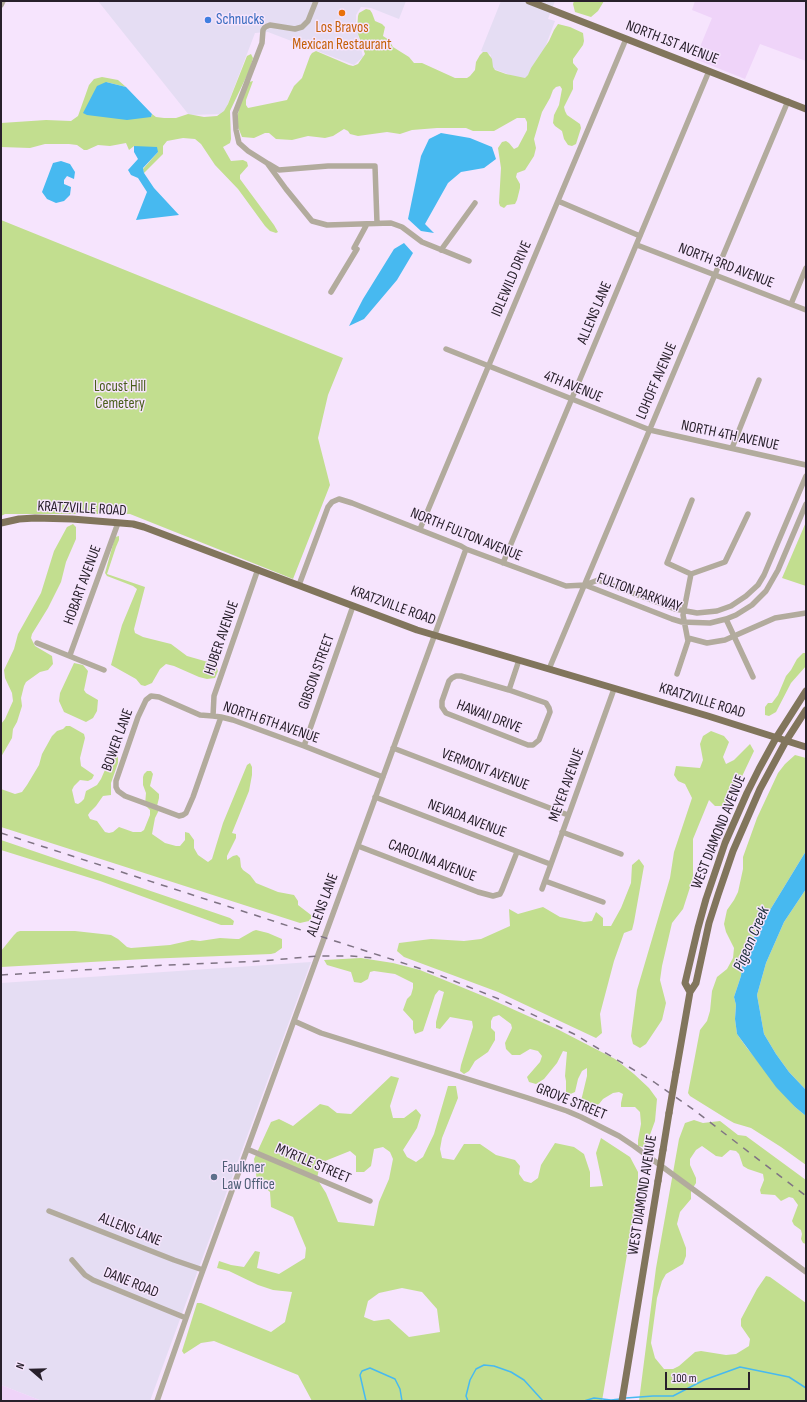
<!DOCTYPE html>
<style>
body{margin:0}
#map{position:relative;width:807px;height:1402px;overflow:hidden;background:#f6e4fd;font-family:"Sofia Sans Condensed",sans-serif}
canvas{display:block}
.frame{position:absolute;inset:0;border:2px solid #28202b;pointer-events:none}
.north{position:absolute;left:12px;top:1350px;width:40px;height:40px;-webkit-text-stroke:3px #f6e4fd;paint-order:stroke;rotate:290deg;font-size:11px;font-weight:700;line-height:16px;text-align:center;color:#28202b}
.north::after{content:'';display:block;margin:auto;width:14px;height:18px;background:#28202b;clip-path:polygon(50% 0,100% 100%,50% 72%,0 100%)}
.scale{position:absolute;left:665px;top:1372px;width:85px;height:18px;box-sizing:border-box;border:2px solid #28202b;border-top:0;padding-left:5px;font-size:12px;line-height:14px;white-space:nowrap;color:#28202b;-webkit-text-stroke:3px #f6e4fd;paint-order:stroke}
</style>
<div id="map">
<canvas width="807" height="1402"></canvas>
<div class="frame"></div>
<div class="north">N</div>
<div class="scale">100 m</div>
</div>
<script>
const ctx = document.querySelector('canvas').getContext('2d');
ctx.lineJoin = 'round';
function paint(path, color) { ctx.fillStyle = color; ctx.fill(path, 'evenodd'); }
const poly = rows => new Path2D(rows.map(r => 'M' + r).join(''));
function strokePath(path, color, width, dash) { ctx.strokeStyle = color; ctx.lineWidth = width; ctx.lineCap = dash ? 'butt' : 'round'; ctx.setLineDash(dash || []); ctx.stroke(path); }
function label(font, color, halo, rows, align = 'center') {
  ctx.font = font + ' "Sofia Sans Condensed",sans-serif'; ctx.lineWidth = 3; ctx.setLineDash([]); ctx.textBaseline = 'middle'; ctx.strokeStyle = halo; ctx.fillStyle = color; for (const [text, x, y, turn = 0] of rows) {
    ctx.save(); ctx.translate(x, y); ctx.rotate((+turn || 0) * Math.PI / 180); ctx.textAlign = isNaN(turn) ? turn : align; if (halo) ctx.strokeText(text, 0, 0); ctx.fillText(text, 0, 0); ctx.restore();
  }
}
const commercial = poly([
 [98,1,406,1,399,19,371,8,361,7,356,15,356,26,363,57,354,65,268,32,255,33,224,114,189,115],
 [501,1,555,1,548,19,555,21,543,53,526,81,486,66,491,55,481,51],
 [311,962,150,1401,42,1401,1,1385,1,983]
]);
const built = poly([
 [695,1,806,1,806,61,760,44,745,79,695,59,712,18,692,10],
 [1,1385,42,1401,1,1401]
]);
const green = poly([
 [574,1,604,1,598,11,591,17,575,12,573,4],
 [366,9,370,10,372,13,375,21,382,24,385,27,383,36,389,40,393,47,409,57,414,63,422,63,455,78,467,78,470,76,475,70,476,62,480,55,483,52,487,52,492,59,493,67,495,70,506,74,525,78,528,75,531,68,549,41,554,30,558,24,570,27,583,33,584,41,583,45,573,59,573,63,578,69,573,81,573,89,564,107,565,111,567,115,580,124,581,128,576,144,572,146,568,145,564,139,562,131,555,126,553,123,554,115,559,105,562,89,560,86,556,87,553,90,550,98,542,112,534,139,536,148,534,156,525,170,517,173,516,177,520,184,520,188,517,200,515,204,507,205,504,208,500,206,499,203,501,168,498,148,502,142,506,141,509,143,514,149,518,147,527,130,527,122,525,118,517,118,494,131,473,131,466,128,437,128,412,130,400,134,387,132,358,136,350,134,348,131,344,129,333,136,325,138,308,136,292,140,276,139,269,133,265,133,254,138,242,137,236,122,242,96,249,82,253,81,246,100,246,105,248,108,287,100,294,86,302,78,310,56,312,53,316,51,349,65,353,66,358,64,365,54,357,31,358,16,359,13],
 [251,54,253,58,250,69,230,111,231,139,230,143,223,147,231,161,243,160,247,162,248,166,240,175,240,179,274,225,278,232,276,233,270,231,265,226,238,189,215,165,201,144,195,139,183,138,167,141,163,146,163,154,144,173,143,169,158,152,134,146,129,150,126,143,110,146,98,145,87,150,84,150,77,145,69,144,45,144,30,148,1,147,1,123,46,120,71,121,78,116,89,85,94,79,102,77,118,80,126,87,106,82,151,117,152,114,156,117,164,118,176,118,188,114,204,117,217,116,224,111,228,104,247,56],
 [1,220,343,358,328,395,318,438,330,485,293,579,130,514,5,514,1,516],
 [806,522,806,586,782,578],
 [73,524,76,527,76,539,66,562,61,582,48,608,32,634,31,638,35,646,52,656,53,664,48,670,40,672,26,682,24,686,21,698,22,706,17,722,13,729,12,738,1,757,1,724,5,719,13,701,12,693,5,678,4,670,14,649,18,634,41,593,54,551,67,527],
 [119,536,119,540,116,547,107,574,145,587,134,629,135,633,143,637,171,644,187,656,215,664,218,671,215,678,207,679,199,677,174,666,166,664,160,669,152,683,145,686,141,685,136,679,111,665,122,625,137,589,133,586,107,576,105,573,115,537],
 [803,653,806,653,806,666,791,683,776,712,769,716,765,715,765,707,768,703,772,703,778,695,786,676,791,670,797,659],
 [74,663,83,665,88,671,84,690,86,693,98,700,97,711,93,718,86,722,64,712,59,701,60,693],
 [66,726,70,726,84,734,85,738,80,758,81,766,94,775,92,779,88,781,80,780,74,786,72,790,75,803,78,804,81,802,84,799,86,791,97,785,101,779,111,756,115,754,118,757,118,763,111,783,111,795,103,796,96,806,90,812,88,815,90,819,97,821,105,832,109,833,113,832,119,827,133,832,141,832,144,830,150,815,150,810,145,805,146,793,143,785,143,777,144,774,147,771,151,771,153,774,150,786,159,794,159,798,157,806,159,810,155,818,152,834,165,843,176,846,180,846,185,840,185,832,189,833,194,840,194,848,198,855,208,862,212,859,223,823,247,765,250,763,252,767,252,775,249,791,232,833,236,834,236,838,227,856,227,860,233,856,237,855,240,858,241,867,243,870,250,875,256,883,278,892,294,895,298,901,298,905,311,915,311,919,309,921,300,923,1,827,1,789,15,794,22,792,27,785,39,765,42,754,52,736,57,731,63,729],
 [711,731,724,736,729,742,723,757,726,764,734,760,750,744,754,751,728,806,715,806,709,800,693,839,693,878,683,909,672,923,662,966,660,980,666,1003,662,1020,646,1044,640,1048,633,1044,631,1036,637,990,670,878,674,852,692,798,685,784,678,781,674,775,676,766,700,768,703,760,700,744,703,736],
 [795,755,806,758,806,851,756,933,743,961,741,976,734,997,736,1005,735,1019,737,1034,747,1048,795,1107,806,1116,806,1165,781,1147,751,1128,734,1123,727,1119,690,1096,688,1093,700,1030,707,1021,710,1011,712,991,717,977,727,969,733,958,734,948,726,932,724,924,727,910,734,900,738,892,743,869,743,857,757,818,778,773,785,764],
 [1,840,230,918,234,921,233,925,221,925,100,881,1,850],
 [639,859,644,866,634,922,632,930,624,933,614,961,600,1014,602,1033,596,1038,498,992,404,957,397,951,399,943,431,939,464,941,481,939,510,926,509,909,518,914,543,907,560,917,584,922,592,921,596,912,603,918,603,926,611,926,621,908,631,883,632,865],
 [806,889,806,1090,789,1072,776,1054,764,1034,757,995,766,963,784,922],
 [256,930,268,933,282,939,282,948,275,953,271,954,145,959,1,967,1,951,14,935,17,932,20,931,75,931,111,935,118,939,127,947,131,948,170,945,192,940,200,941,220,938,236,939,239,939,253,931],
 [361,958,393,963,420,970,488,998,559,1030,615,1059,634,1074,649,1088,657,1099,655,1121,647,1143,643,1147,638,1146,638,1140,641,1124,640,1112,635,1107,621,1107,621,1103,623,1094,619,1092,613,1093,603,1099,599,1104,593,1107,583,1107,581,1101,587,1076,587,1068,582,1071,578,1079,575,1092,566,1096,566,1081,565,1076,567,1052,563,1051,557,1063,544,1079,536,1084,529,1082,527,1077,540,1062,542,1056,538,1051,530,1049,520,1055,512,1055,506,1049,505,1043,512,1028,511,1024,499,1015,493,1017,491,1021,491,1028,495,1032,495,1040,488,1052,475,1061,469,1071,464,1074,460,1071,461,1065,473,1027,472,1021,450,1017,440,1029,436,1028,436,1022,444,992,439,990,435,995,423,1031,415,1034,413,1029,413,1021,403,1010,407,999,411,995,413,988,413,983,395,974,374,971,370,972,368,979,361,983,354,982,351,972,327,965,324,960],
 [391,1076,399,1078,390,1106,393,1118,404,1118,416,1109,421,1115,417,1128,403,1150,407,1157,416,1162,423,1157,434,1134,448,1086,456,1086,458,1098,442,1138,440,1149,442,1158,454,1160,464,1144,480,1144,496,1155,515,1160,520,1166,519,1174,524,1181,531,1183,538,1178,541,1165,555,1143,574,1147,584,1154,590,1172,590,1187,603,1186,596,1153,601,1138,630,1157,638,1172,638,1190,602,1401,312,1401,298,1375,214,1341,201,1343,184,1354,182,1351,197,1303,201,1303,271,1332,285,1322,292,1292,273,1290,258,1285,229,1271,217,1268,219,1261,231,1265,244,1267,255,1251,260,1252,257,1268,279,1274,305,1258,306,1248,293,1217,271,1207,270,1192,257,1181,254,1159,271,1122,279,1119,293,1126,320,1104,328,1106,337,1113,351,1114],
 [383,1147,390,1152,393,1159,389,1179,379,1202,374,1226,338,1222,326,1193,317,1179,320,1163,350,1151,356,1156,356,1172,364,1172,371,1166,374,1149],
 [402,1288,422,1292,437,1309,440,1332,409,1337,389,1319,374,1321,364,1317,368,1301,379,1293],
 [694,1120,703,1123,720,1121,738,1135,746,1136,806,1180,806,1244,803,1243,801,1239,802,1234,801,1230,794,1225,792,1221,798,1205,793,1198,789,1197,781,1201,775,1195,761,1194,760,1190,764,1180,763,1174,748,1169,743,1166,739,1154,736,1151,730,1150,722,1157,716,1156,702,1146,696,1150,690,1159,690,1165,696,1178,696,1183,691,1191,691,1199,680,1212,677,1224,686,1248,686,1256,683,1264,666,1274,662,1281,657,1298,651,1343,655,1358,664,1369,673,1369,679,1366,695,1352,701,1351,726,1355,736,1354,749,1346,750,1339,741,1326,741,1319,757,1289,766,1276,770,1277,806,1303,806,1401,639,1401,656,1268,679,1139,685,1123]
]);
const water = poly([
 [106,82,126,87,152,114,151,117,127,120,87,115,83,113,97,86],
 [441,133,470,138,492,147,496,159,484,168,461,172,448,183,425,224,434,233,421,231,408,219,421,156,429,139],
 [134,146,157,147,158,152,143,168,144,173,154,188,179,215,136,220,147,192,138,178,131,175,128,170,138,159,134,152],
 [61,161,70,164,75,172,74,179,67,176,64,180,64,184,71,187,70,195,64,201,56,203,47,199,42,192,53,163],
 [404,243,413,253,397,280,364,319,349,326,363,299,394,249],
 [806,851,806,889,784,922,766,963,757,995,764,1034,776,1054,789,1072,806,1090,806,1116,795,1107,776,1087,737,1034,735,1019,736,1005,734,997,741,976,743,961,756,933]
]);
const stream = poly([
 [626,1398,653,1396,673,1396,704,1380,740,1367,789,1377,806,1388],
 [366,1401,360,1375,362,1371,370,1368,395,1379,400,1389,402,1401],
 [468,1401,466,1396,470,1380,476,1369,484,1365,494,1366,511,1372,524,1380,543,1401],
 [584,1401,594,1398,611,1400,620,1399]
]);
const minor = poly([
 [316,1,308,21,302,27,295,29,270,25,265,27,263,30,262,43,235,113,236,130,239,143,248,151,267,163,286,189,312,221,327,225,391,223,402,227,422,242,469,261],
 [1,5,3,1],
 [269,164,279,170,328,166,375,166,377,223],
 [558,201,640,236],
 [637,245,806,310],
 [441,250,475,203],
 [331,292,357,249,354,248,367,224],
 [791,304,806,268],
 [446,349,650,430,806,465],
 [732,448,759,380],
 [420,529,626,39],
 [503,563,709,71],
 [691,574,667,563,692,500],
 [691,574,725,562,748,514],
 [299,585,328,507,332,502,339,499,352,503,461,546,466,549,566,586,585,585,598,580,675,609,697,613,717,611,731,606,746,596,758,585,764,575,806,476],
 [585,585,672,619,682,622,710,623,726,619,736,615,752,605,766,591,778,570,806,504],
 [726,619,753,677],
 [688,638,707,643,725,640,775,618,806,613],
 [37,643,104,670],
 [70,655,118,523],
 [549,669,788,101],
 [677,674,688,641,683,615,691,574],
 [456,676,461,676,509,690,546,703,549,708,550,712,539,740,533,745,528,745,446,713,442,707,442,701,449,681,452,678,456,676],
 [509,690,519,660],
 [213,716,214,696,258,569],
 [221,717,193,797,186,813,183,815,179,816,155,807,125,796,118,791,116,787,116,781,138,717,146,700,151,696,159,697,200,715,213,716,221,717,233,720,304,746,383,777],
 [304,746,353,606],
 [393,748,568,815],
 [375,797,550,864],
 [562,832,621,854],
 [358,846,478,892,493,896,500,894,502,890,517,852],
 [545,881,603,902],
 [542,889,614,689],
 [294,1021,321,1033,528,1098,567,1111,581,1117,619,1136,634,1146,806,1272],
 [247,1149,370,1201],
 [49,1211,174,1260,203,1270],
 [72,1260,85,1275,93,1280,186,1318],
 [157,1401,199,1281,466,549]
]);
const major = poly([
 [529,1,806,109],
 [1,523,19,519,35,518,72,519,133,524,144,527,417,630,708,716,806,747],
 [690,992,685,983,698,928,706,899,725,843,747,793,759,769,776,738,806,691],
 [676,1072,690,992,696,983,709,923,718,895,733,851,760,789,786,741,806,710],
 [663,1150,669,1113],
 [622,1401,658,1181]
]);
const rail = poly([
 [1,833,434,973,504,1001,574,1034,654,1082,694,1110,806,1196],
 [1,975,147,966,262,961,317,956,351,956,374,958]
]);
const majorBridge = poly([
 [669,1113,676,1072],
 [658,1181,663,1150]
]);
const markers = [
 [342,13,4,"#e8710a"],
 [208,20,4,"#3f7fe0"],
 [214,1177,4,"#5c6f8a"]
];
const shopNames = [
 ["Schnucks",216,20]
];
const foodNames = [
 ["Los Bravos",342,28],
 ["Mexican Restaurant",342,45]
];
const streetNames = [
 ["NORTH 1ST AVENUE",672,43,21],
 ["NORTH 3RD AVENUE",726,266,21],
 ["IDLEWILD DRIVE",512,279,-67],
 ["ALLENS LANE",595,313,-67],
 ["LOHOFF AVENUE",657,381,-67],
 ["4TH AVENUE",573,387,22],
 ["NORTH 4TH AVENUE",730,436,12],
 ["KRATZVILLE ROAD",82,509,3],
 ["NORTH FULTON AVENUE",466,535,22],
 ["HOBART AVENUE",83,585,-70],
 ["FULTON PARKWAY",639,593,20],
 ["KRATZVILLE ROAD",393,606,20],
 ["HUBER AVENUE",222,638,-71],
 ["GIBSON STREET",317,672,-70],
 ["KRATZVILLE ROAD",702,701,17],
 ["HAWAII DRIVE",489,717,21],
 ["NORTH 6TH AVENUE",271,723,19],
 ["BOWER LANE",118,740,-70],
 ["VERMONT AVENUE",485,770,21],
 ["MEYER AVENUE",567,785,-70],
 ["NEVADA AVENUE",467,819,21],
 ["WEST DIAMOND AVENUE",719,832,-68],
 ["CAROLINA AVENUE",432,861,21],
 ["ALLENS LANE",323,905,-70],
 ["GROVE STREET",571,1102,22],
 ["MYRTLE STREET",313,1164,23],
 ["WEST DIAMOND AVENUE",643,1195,-81],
 ["ALLENS LANE",130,1230,22],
 ["DANE ROAD",131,1283,22]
];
const parkNames = [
 ["Locust Hill",120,387],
 ["Cemetery",120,404]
];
const serviceNames = [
 ["Faulkner",222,1168],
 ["Law Office",222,1185]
];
const waterNames = [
 ["Pigeon Creek",752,939,-67]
];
paint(commercial, '#e5ddf3');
paint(built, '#efd4f9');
paint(green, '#c2de8f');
paint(water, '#47b9f0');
strokePath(stream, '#47b9f0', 1.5);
strokePath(minor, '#b2ab9d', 5.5);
strokePath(major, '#81755c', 7);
strokePath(rail, '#7f7384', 1.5, [7, 7]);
strokePath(majorBridge, '#81755c', 7);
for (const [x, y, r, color] of markers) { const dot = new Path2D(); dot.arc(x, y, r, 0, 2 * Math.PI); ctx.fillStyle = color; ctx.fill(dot); strokePath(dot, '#f6e4fd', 1.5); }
label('15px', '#366cbe', '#f6e4fd', shopNames, 'left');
label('15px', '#c56008', '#f6e4fd', foodNames);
label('15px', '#28202b', '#f6e4fd', streetNames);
label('15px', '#495e1a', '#f6e4fd', parkNames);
label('15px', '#4e5e75', '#f6e4fd', serviceNames, 'left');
label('italic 16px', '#192c37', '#f6e4fd', waterNames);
</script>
